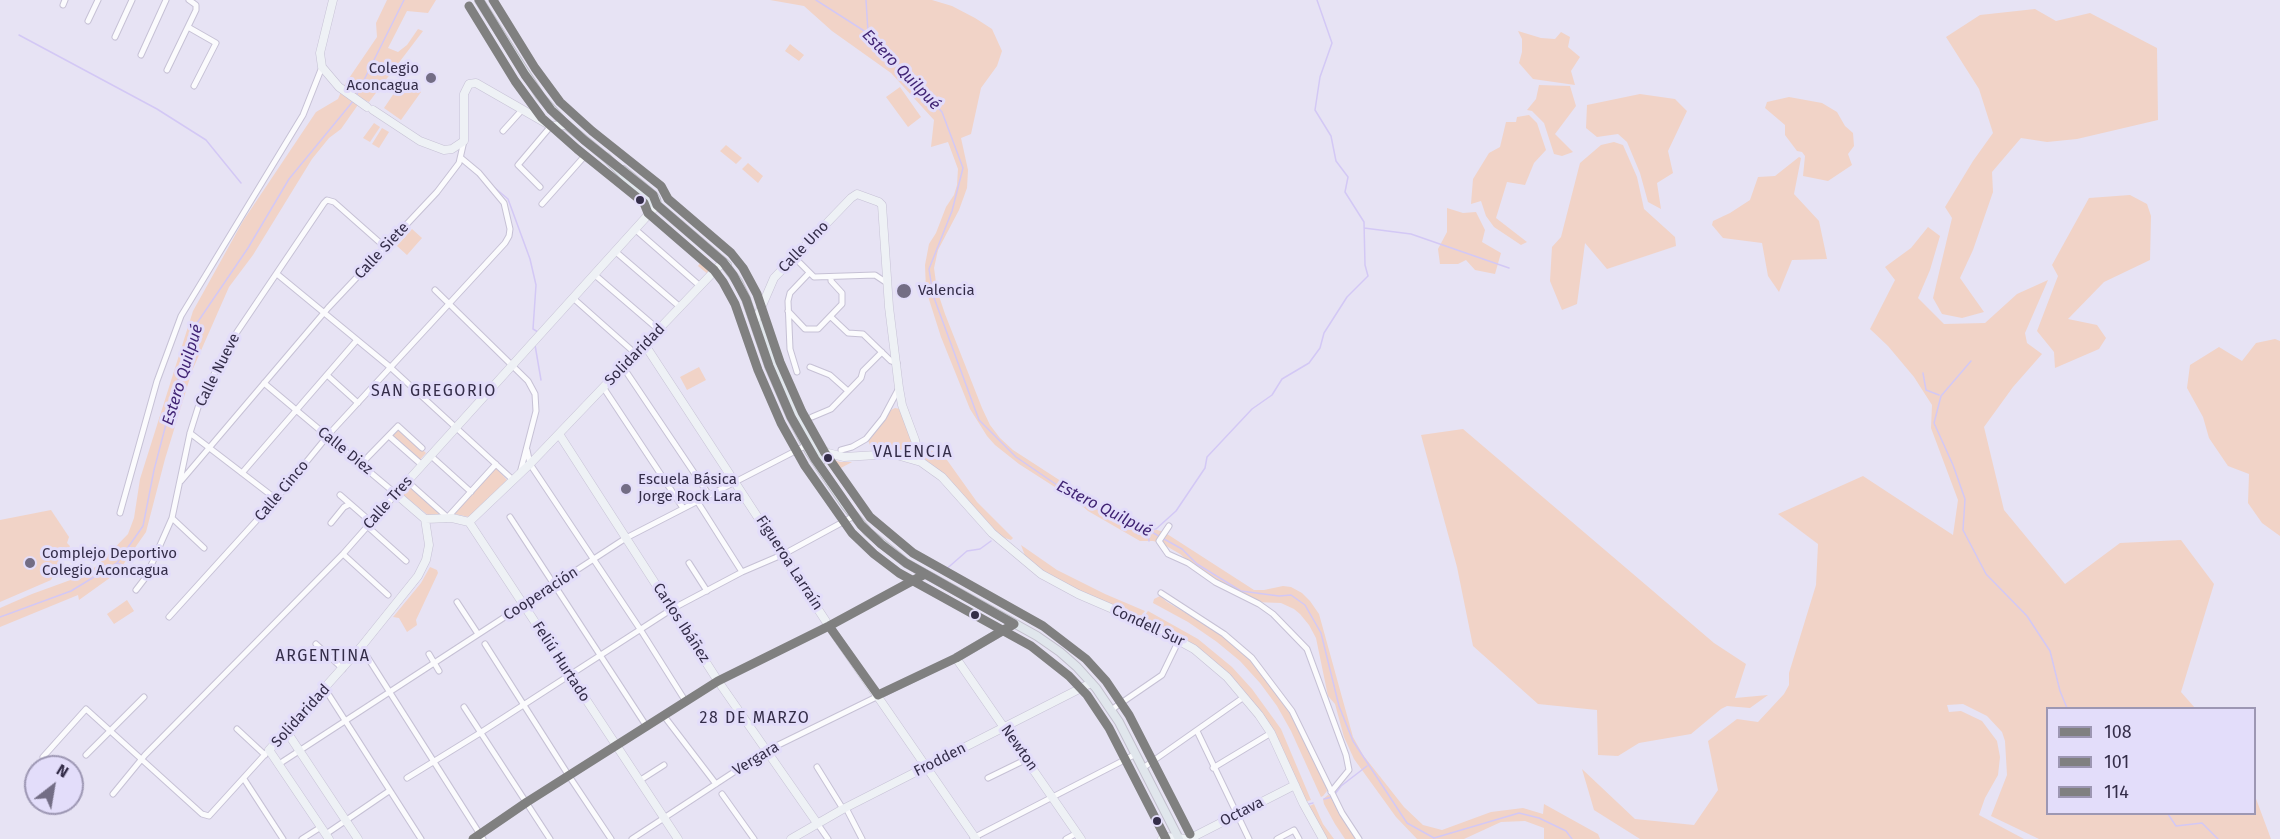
<!DOCTYPE html>
<meta charset="utf-8">
<style>
body{margin:0}
#map{position:relative;width:2280px;height:839px;overflow:hidden;background:#e7e3f4;font-family:"Fira Sans",sans-serif}
canvas{display:block}
.legend{position:absolute;left:2046px;top:707px;width:210px;height:108px;box-sizing:border-box;background:#e3ddfa;border:2px solid #9d97b3;margin:0;padding:8px 10px;list-style:none;font-size:18px;color:#342d49}
.legend li{display:flex;align-items:center;gap:12px;height:30px}
.legend b{width:30px;border:2px solid #9d97b3}
.north{position:absolute;left:24px;top:755px;width:60px;height:60px;box-sizing:border-box;background:#e3ddfa;border:2px solid #9d97b3;border-radius:50%;rotate:31deg;font-size:16px;font-weight:700;line-height:24px;text-align:center;color:#342d49}
.north::after{content:'';display:block;margin:auto;width:21px;height:27px;background:#736d85;clip-path:polygon(50% 0,100% 100%,50% 72%,0 100%)}
</style>
<div id="map">
<canvas width="2280" height="839"></canvas>
<ul class="legend">
<li><b style="height:8px;background:#808080"></b>108</li>
<li><b style="height:8px;background:#808080"></b>101</li>
<li><b style="height:8px;background:#808080"></b>114</li>
</ul>
<div class="north">N</div>
</div>
<script>
const ctx = document.querySelector('canvas').getContext('2d');
ctx.lineJoin = 'round';
function paint(path, color) { ctx.fillStyle = color; ctx.fill(path, 'evenodd'); }
const poly = rows => new Path2D(rows.map(r => 'M' + r).join(''));
function strokePath(path, color, width, dash) { ctx.strokeStyle = color; ctx.lineWidth = width; ctx.lineCap = dash ? 'butt' : 'round'; ctx.setLineDash(dash || []); ctx.stroke(path); }
function label(font, color, halo, rows, align = 'center') {
  ctx.font = font + ' "Fira Sans",sans-serif'; ctx.lineWidth = 6; ctx.setLineDash([]); ctx.textBaseline = 'middle'; ctx.strokeStyle = halo; ctx.fillStyle = color; for (const [text, x, y, turn = 0] of rows) {
    ctx.save(); ctx.translate(x, y); ctx.rotate((+turn || 0) * Math.PI / 180); ctx.textAlign = isNaN(turn) ? turn : align; if (halo) ctx.strokeText(text, 0, 0); ctx.fillText(text, 0, 0); ctx.restore();
  }
}
const green = poly([
 [387,0,436,0,428,13,407,11,388,48,398,52,407,45,418,29,423,31,369,102,362,99,341,129,329,138,312,159,253,255,229,287,192,371,165,459,146,532,118,572,79,600,78,595,0,627,0,608,32,594,76,578,97,566,128,534,134,518,140,479,193,311,243,221,316,112,338,99,343,87,377,37,376,23],
 [770,0,932,0,952,6,975,18,992,29,1002,51,997,66,981,88,971,134,961,138,968,170,967,188,959,210,938,250,934,268,937,290,945,314,982,408,990,425,1000,438,1013,450,1084,496,1103,510,1137,529,1142,531,1157,530,1164,532,1254,590,1264,590,1283,586,1291,587,1302,593,1310,601,1319,614,1353,737,1363,755,1404,807,1423,825,1442,830,1491,812,1523,808,1543,814,1544,804,1598,834,1600,839,1544,839,1544,828,1525,821,1501,822,1464,839,1417,839,1396,817,1354,759,1344,737,1335,704,1328,696,1316,638,1309,625,1300,614,1294,609,1281,603,1254,602,1212,581,1180,554,1161,543,1153,541,1140,541,1088,511,1075,500,1019,464,995,445,987,436,970,409,941,337,926,290,925,265,929,244,936,233,946,207,954,195,957,185,958,169,948,142,931,147,934,120,891,73,832,31,804,6],
 [2035,9,2056,21,2090,13,2157,48,2158,120,2077,139,2047,142,2021,138,1992,172,1993,192,1973,250,1960,278,1984,312,1962,318,1942,314,1933,298,1952,218,1945,207,1973,161,1993,133,1979,89,1946,37,1980,15],
 [1518,31,1541,38,1555,39,1561,32,1570,37,1568,47,1580,57,1571,71,1575,85,1533,79,1519,63,1522,52,1522,39],
 [790,44,804,55,799,61,785,51],
 [403,80,421,92,401,120,384,108],
 [1539,85,1570,86,1576,106,1555,134,1573,152,1562,156,1554,154,1544,123,1532,111,1527,110,1536,99],
 [900,87,921,117,908,127,886,97],
 [1640,94,1675,99,1687,111,1668,151,1673,173,1657,183,1661,209,1648,202,1640,173,1627,142,1618,134,1597,137,1586,128,1587,105],
 [1789,97,1822,103,1837,112,1845,126,1853,133,1854,146,1848,154,1852,165,1828,181,1803,176,1805,156,1802,152,1797,151,1785,135,1785,125,1765,108,1767,102],
 [1529,115,1537,123,1546,150,1534,163,1525,185,1507,182,1496,218,1527,242,1521,245,1494,227,1486,216,1481,201,1471,204,1473,179,1489,153,1500,147,1506,122,1516,122,1517,117],
 [374,123,380,127,370,142,363,138],
 [382,128,389,132,379,148,372,144],
 [1614,142,1623,145,1637,177,1644,209,1675,237,1676,246,1607,269,1585,243,1577,304,1562,310,1550,281,1552,247,1561,237,1580,163,1601,145],
 [726,145,742,158,736,164,720,151],
 [1799,157,1801,158,1794,194,1819,221,1827,259,1792,260,1779,292,1768,276,1762,243,1723,238,1712,225,1713,221,1730,213,1750,200,1758,177,1775,176],
 [748,163,763,176,758,183,742,169],
 [2130,195,2147,204,2151,216,2150,260,2104,282,2068,319,2097,325,2106,338,2099,349,2055,368,2054,352,2037,331,2058,276,2052,265,2089,198],
 [1447,208,1463,213,1476,212,1485,230,1482,242,1501,253,1495,274,1475,270,1466,260,1458,264,1440,264,1438,249,1447,232],
 [1928,227,1940,236,1930,270,1918,298,1944,324,1985,323,2017,294,2048,280,2025,333,2027,343,2042,354,2013,387,1984,427,2004,510,2065,584,2120,543,2181,540,2214,584,2181,692,2195,708,2048,708,2048,814,2254,814,2255,796,2271,839,2039,839,1991,816,2007,775,2005,741,2002,732,1987,716,1963,704,1947,705,1949,712,1961,711,1982,721,1997,741,2000,757,1998,775,1985,798,1979,815,2024,839,1640,839,1594,810,1582,769,1635,819,1694,825,1718,790,1708,741,1737,719,1758,722,1784,694,1789,685,1789,673,1816,585,1818,544,1778,514,1863,476,1953,535,1958,500,1931,428,1932,405,1914,377,1888,346,1870,329,1895,280,1885,267,1911,248],
 [412,229,422,238,407,255,397,246],
 [705,256,713,264,714,267,709,275,698,266],
 [2275,339,2280,341,2280,536,2262,523,2248,503,2249,474,2228,466,2209,438,2203,417,2187,388,2190,365,2219,347,2242,361,2256,343],
 [699,367,706,380,687,390,680,377],
 [895,408,900,409,914,447,907,450,888,449,872,450,868,440,891,410],
 [398,428,426,453,419,461,391,436],
 [1463,429,1714,643,1746,664,1735,698,1768,695,1750,708,1727,706,1721,709,1691,734,1639,743,1618,756,1598,755,1597,710,1538,704,1473,646,1457,567,1421,435],
 [920,444,947,460,977,502,1013,538,1011,540,999,536,974,510,946,476,922,457],
 [826,457,840,462,852,462,839,469,837,477],
 [495,467,507,480,469,517,455,514,455,511],
 [409,485,444,516,428,515,403,495,402,493],
 [51,510,69,537,67,543,70,546,51,580,0,602,0,520],
 [1021,545,1057,570,1105,594,1145,611,1140,617,1091,598,1039,570,1027,561],
 [430,567,437,570,438,573,416,620,417,625,407,632,399,618,393,617,421,583],
 [1160,596,1167,602,1217,631,1247,655,1282,701,1297,725,1324,778,1327,791,1323,796,1321,797,1291,731,1277,706,1260,683,1240,661,1217,642,1188,622,1153,603,1154,599],
 [127,600,134,611,114,624,107,614],
 [1148,611,1198,639,1232,667,1252,689,1281,729,1311,800,1304,802,1271,729,1218,665,1142,619],
 [1328,795,1331,796,1357,839,1345,839,1335,824,1324,804,1323,799],
 [1314,804,1323,824,1334,839,1325,839,1307,807]
]);
const stream = poly([
 [816,0,869,34,942,112,963,168,952,211,929,269,933,295,979,420,1016,457,1076,498,1121,521,1147,529,1160,537],
 [866,0,868,32],
 [19,35,157,109,206,140,241,183],
 [356,96,404,0],
 [495,188,508,199,530,259,536,285,533,329,538,332],
 [1364,228,1411,234,1509,268],
 [535,345,541,380],
 [1971,361,1941,396,1934,423,1953,465,1965,499,1963,530,1986,574,2027,616,2050,651,2060,691,2067,708],
 [1923,373,1926,390,1939,395],
 [1164,539,1182,549,1197,564,1241,591,1279,596,1291,595,1305,605,1321,633,1339,706,1353,741,1407,823,1434,838,1519,813,1539,818,1566,831,1572,839],
 [1149,541,1147,529,1156,529,1176,511,1205,468,1207,457,1252,409,1272,395,1282,379,1309,363,1320,348,1324,333,1347,297,1368,276,1365,265,1364,222,1345,192,1348,177,1336,161,1331,136,1315,110,1320,77,1332,43,1317,0],
 [117,563,125,566,128,570],
 [943,572,967,551,980,549,991,541],
 [134,574,137,576],
 [0,617,71,591,117,563,143,526,154,470,176,386,197,323,248,248,289,179,354,100],
 [1335,794,1341,786,1367,766],
 [1324,799,1332,797],
 [1309,804,1313,803],
 [2168,814,2176,826,2202,823,2218,839]
]);
const street = poly([
 [63,5,65,0],
 [88,21,98,0],
 [188,27,216,43,194,86],
 [115,37,132,0],
 [141,55,166,0],
 [167,70,196,10,196,5,189,0],
 [503,131,522,110],
 [540,187,518,165,551,126],
 [542,204,582,159,583,154,555,127],
 [636,230,700,286],
 [616,252,680,307],
 [794,257,814,277,875,275,887,283],
 [277,274,390,367,513,480],
 [595,275,659,330],
 [435,290,528,381,535,394,536,411,520,473],
 [573,298,636,354],
 [788,311,805,329,818,329,842,304,842,293,831,281,831,277],
 [831,317,848,333,863,334,891,361,897,363],
 [623,367,709,495],
 [810,367,830,375,848,391],
 [797,372,790,349,788,301,790,293,809,273],
 [327,375,358,403],
 [603,387,683,508],
 [812,417,831,409,861,378,863,371,882,352],
 [190,433,276,499],
 [389,436,422,465],
 [527,450,530,464,640,629,686,702],
 [841,450,852,447,866,439,883,418,899,388],
 [430,455,471,492],
 [361,464,398,426,422,448],
 [242,473,357,340],
 [181,481,328,308,437,192,459,163,464,141],
 [407,481,445,515,446,519,496,464],
 [340,495,371,522],
 [697,501,742,572],
 [120,513,157,381,181,316,303,115,322,67],
 [510,517,647,727],
 [172,518,204,548],
 [331,523,344,507,350,504],
 [367,526,406,561],
 [1169,526,1159,541,1168,554,1188,563,1215,582,1259,604,1273,614,1307,649,1346,755,1349,770,1331,792],
 [343,554,388,595],
 [689,563,707,591],
 [136,590,146,577,172,518,190,433,201,398,237,332,324,203,327,200,334,202,386,248],
 [1161,593,1224,634,1252,658,1292,711,1342,813,1359,839],
 [457,602,478,634],
 [169,617,276,499,330,433,505,243,509,236,510,229,504,203,479,173,461,158],
 [316,644,343,669],
 [485,644,569,776,611,839],
 [361,647,483,839],
 [429,654,439,671],
 [325,689,421,839],
 [464,707,550,839],
 [1111,710,1162,675,1179,640],
 [664,716,716,784],
 [237,729,265,755],
 [1197,731,1249,839],
 [86,755,144,697],
 [43,757,86,709,202,814,209,816,269,750],
 [279,764,626,538,807,445],
 [817,767,843,809],
 [1143,768,1244,697],
 [1213,768,1271,733],
 [407,778,480,733,672,609,742,572,784,554,854,516],
 [988,778,1027,759],
 [244,779,283,839],
 [639,781,664,765],
 [113,794,145,755,343,554,396,494,264,383],
 [722,794,754,839],
 [846,808,862,839],
 [817,823,828,839],
 [326,834,389,791],
 [973,838,1136,754],
 [302,839,321,827],
 [473,839,527,802,718,681,829,626,925,574],
 [632,839,766,751,956,658],
 [1066,839,1077,833],
 [1277,839,1294,830,1299,839]
]);
const secondary = poly([
 [333,0,320,53,322,67,339,87,367,107],
 [373,110,420,141,444,150,452,149,464,141,464,94,469,84,476,83,551,126,566,125],
 [755,322,774,278,851,198,857,194,879,202,882,205,889,307,899,388,902,405,915,440,921,462],
 [645,345,829,626,976,839],
 [559,434,718,681,817,823],
 [813,444,828,453,844,457,893,454,921,462,942,477,992,533,1041,574,1078,594,1150,625,1194,649,1227,677,1259,715,1271,733,1303,803,1323,839],
 [425,519,396,494,657,205],
 [425,519,452,518,469,522,678,839],
 [469,522,530,464,723,262],
 [1014,624,956,658,1081,839],
 [287,732,358,839],
 [329,839,269,750,361,647,418,576,426,560,429,545,425,519],
 [791,839,843,809,1091,683],
 [1162,839,1167,837,1186,839],
 [1189,839,1295,785]
]);
const primary = poly([
 [479,0,540,96,563,122,610,161],
 [606,157,646,199,657,205,727,265],
 [623,170,653,195,656,199,657,205],
 [723,262,738,282,746,299,769,366,791,417,809,451,846,506,868,532,906,563,1037,636,1060,652,1077,667,1096,688,1119,722,1179,839],
 [762,324,789,399,821,461]
]);
const bus1 = poly([
 [479,0,525,75,551,110,584,140,653,195,657,205,723,262,733,275,746,299,769,366,791,417,815,459,861,525,881,544,906,563,1014,624],
 [829,626,878,695,956,658,1014,624],
 [473,839,527,802,718,681,829,626,925,574]
]);
const bus2 = poly([
 [469,6,515,81,542,118,577,149,644,203,648,213,714,270,723,282,735,304,758,370,781,423,805,466,852,533,874,554,899,573,1031,646,1069,676,1087,695,1109,728,1166,839]
]);
const bus3 = poly([
 [493,0,535,68,560,102,592,131,661,186,668,199,731,253,743,268,757,294,780,362,802,412,825,453,870,517,913,553,1043,626,1086,659,1106,681,1129,715,1190,834]
]);
const markers = [
 [431,78,6,"#736d85"],
 [640,200,5,"#342d49"],
 [904,291,8,"#736d85"],
 [828,458,5,"#342d49"],
 [626,489,6,"#736d85"],
 [30,563,6,"#736d85"],
 [975,615,5,"#342d49"],
 [1157,821,5,"#342d49"]
];
const poiNames = [
 ["Colegio",419,69,"right"],
 ["Aconcagua",419,86,"right"],
 ["Valencia",918,291],
 ["Escuela Básica",638,480],
 ["Jorge Rock Lara",638,497],
 ["Complejo Deportivo",42,554],
 ["Colegio Aconcagua",42,571]
];
const streetNames = [
 ["Calle Uno",804,247,-46],
 ["Calle Siete",382,251,-47],
 ["Solidaridad",635,355,-46],
 ["Calle Nueve",218,370,-63],
 ["Calle Diez",345,451,39],
 ["Calle Cinco",282,491,-50],
 ["Calle Tres",388,503,-48],
 ["Figueroa Larraín",789,563,57],
 ["Cooperación",541,594,-33],
 ["Carlos Ibáñez",681,623,57],
 ["Condell Sur",1148,626,25],
 ["Feliú Hurtado",561,662,57],
 ["Solidaridad",301,716,-48],
 ["Newton",1019,748,55],
 ["Vergara",756,759,-31],
 ["Frodden",940,760,-27],
 ["Octava",1242,812,-27]
];
const waterNames = [
 ["Estero Quilpué",901,70,46],
 ["Estero Quilpué",183,375,-73],
 ["Estero Quilpué",1104,509,27]
];
const neighbourhoodNames = [
 ["SAN GREGORIO",434,392],
 ["VALENCIA",913,453],
 ["ARGENTINA",323,657],
 ["28 DE MARZO",755,719]
];
paint(green, '#f1d3c7');
strokePath(stream, '#d3c8f5', 1.5);
strokePath(street, '#c6c1d5', 7);
strokePath(secondary, '#c6c1d5', 9);
strokePath(primary, '#c2bfcc', 10);
strokePath(street, '#fbfbfd', 5);
strokePath(secondary, '#eef1f5', 8);
strokePath(primary, '#e0e6ec', 8);
strokePath(bus1, '#808080', 9);
strokePath(bus2, '#808080', 9);
strokePath(bus3, '#808080', 9);
for (const [x, y, r, color] of markers) { const dot = new Path2D(); dot.arc(x, y, r, 0, 2 * Math.PI); ctx.fillStyle = color; ctx.fill(dot); strokePath(dot, '#e3ddfa', 2); }
label('15px', '#342d49', '#e3ddfa', poiNames, 'left');
label('15px', '#342d49', '#e3ddfa', streetNames);
label('italic 16px', '#412474', '#e3ddfa', waterNames);
ctx.letterSpacing = '1.5px';
label('16px', '#342d49', '#e3ddfa', neighbourhoodNames);
ctx.letterSpacing = '0px';
</script>
